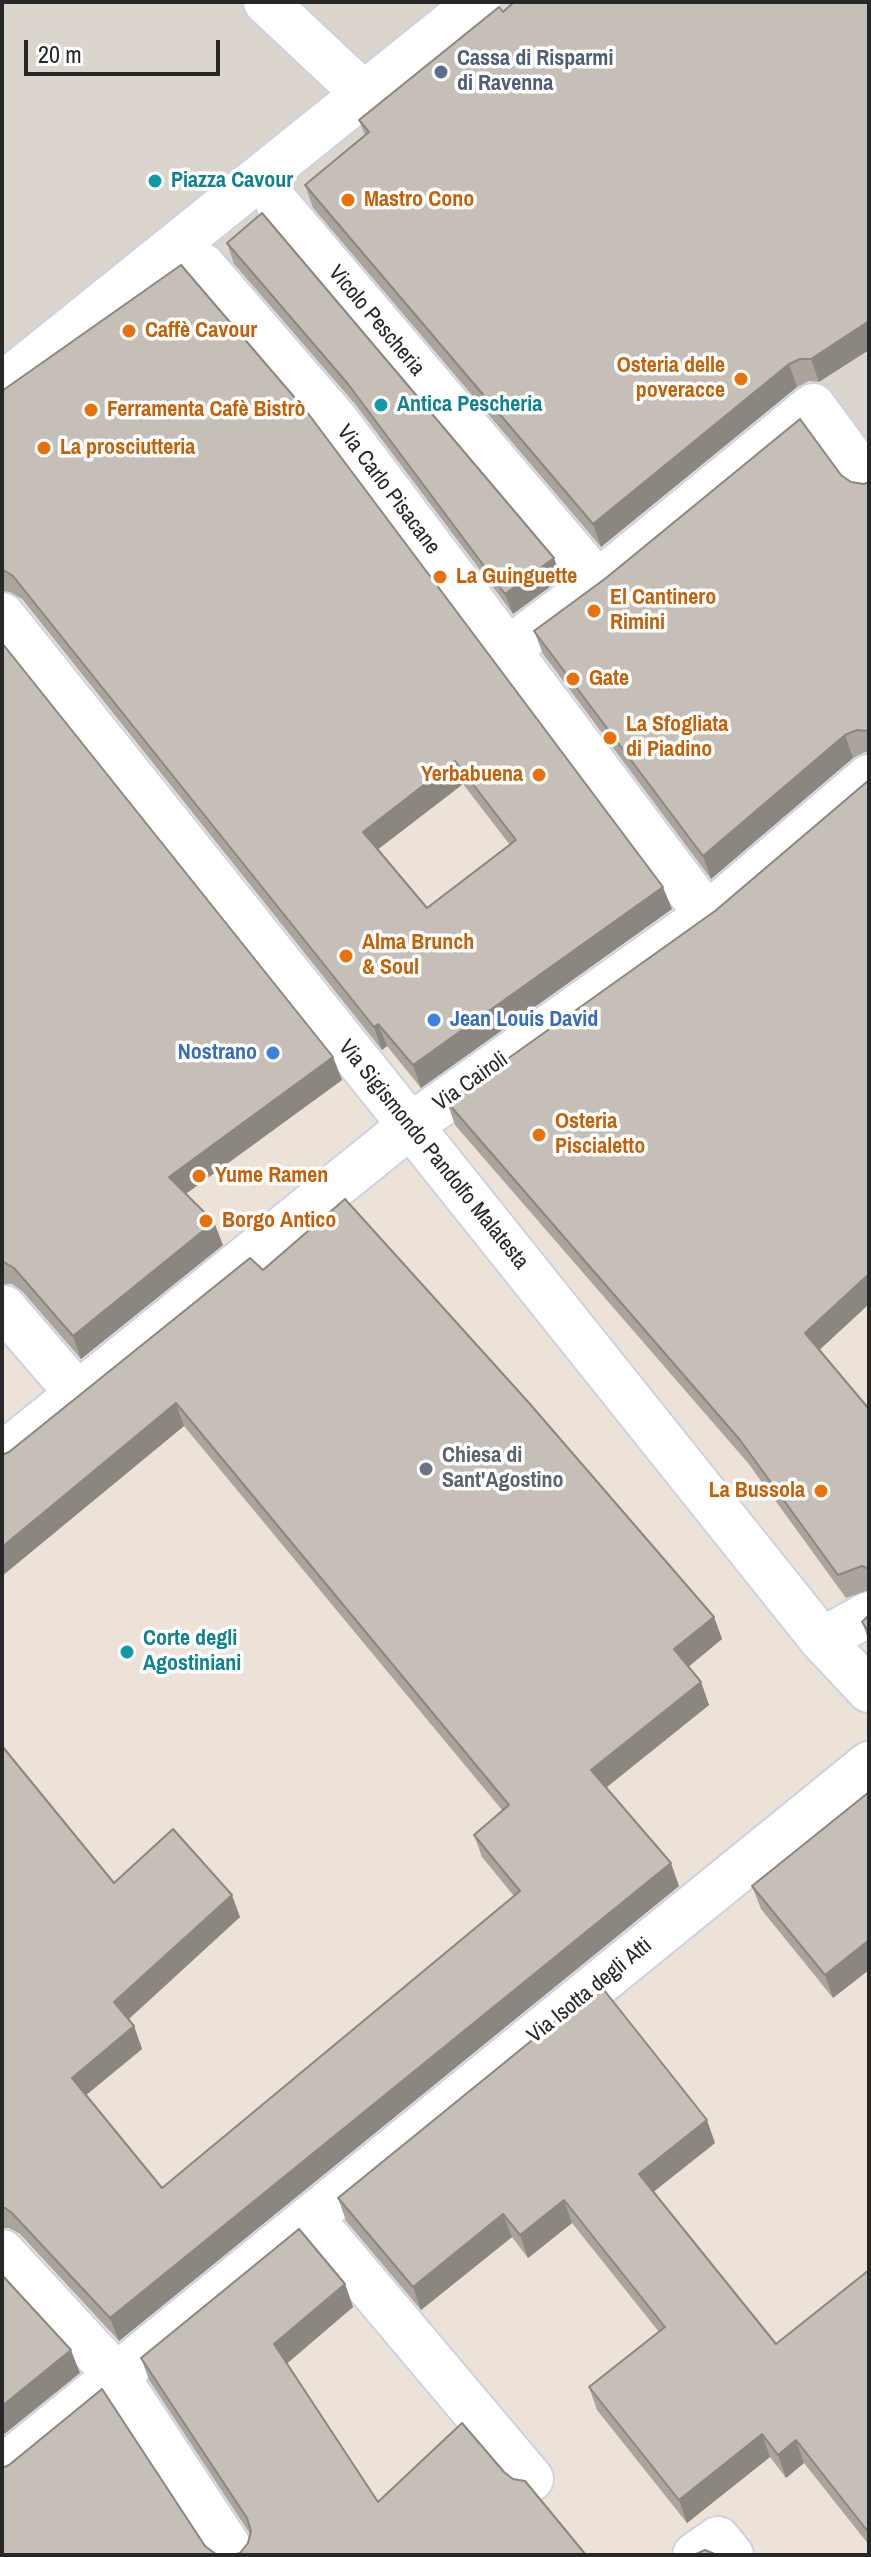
<!DOCTYPE html>
<meta charset="utf-8">
<style>
body{margin:0}
#map{position:relative;width:871px;height:2557px;overflow:hidden;background:#ece2d7;font-family:"Archivo Narrow",sans-serif}
canvas{display:block}
.frame{position:absolute;inset:0;border:4px solid #272727;pointer-events:none}
.scale{position:absolute;left:24px;top:40px;width:196px;height:36px;box-sizing:border-box;border:4px solid #272727;border-top:0;padding-left:10px;font-size:24px;line-height:28px;white-space:nowrap;color:#272727;-webkit-text-stroke:6px #fff;paint-order:stroke}
</style>
<div id="map">
<canvas width="871" height="2557"></canvas>
<div class="frame"></div>
<div class="scale">20 m</div>
</div>
<script>
const ctx = document.querySelector('canvas').getContext('2d');
ctx.lineJoin = 'round';
function paint(path, color) { ctx.fillStyle = color; ctx.fill(path, 'evenodd'); }
const poly = rows => new Path2D(rows.map(r => 'M' + r).join(''));
function strokePath(path, color, width, dash) { ctx.strokeStyle = color; ctx.lineWidth = width; ctx.lineCap = dash ? 'butt' : 'round'; ctx.setLineDash(dash || []); ctx.stroke(path); }
function label(font, color, halo, rows, align = 'center') {
  ctx.font = font + ' "Archivo Narrow",sans-serif'; ctx.lineWidth = 7; ctx.setLineDash([]); ctx.textBaseline = 'middle'; ctx.strokeStyle = halo; ctx.fillStyle = color; for (const [text, x, y, turn = 0] of rows) {
    ctx.save(); ctx.translate(x, y); ctx.rotate((+turn || 0) * Math.PI / 180); ctx.textAlign = isNaN(turn) ? turn : align; if (halo) ctx.strokeText(text, 0, 0); ctx.fillText(text, 0, 0); ctx.restore();
  }
}
const plaza = poly([
 [2,2,551,2,308,212,279,225,221,274,2,421],
 [869,344,869,503,787,403,858,357]
]);
const minor = poly([
 [266,2,364,94],
 [279,206,598,582],
 [203,266,335,419,707,915],
 [2,385,478,2],
 [2,615,822,1640,869,1690],
 [508,649,598,582,813,406,869,482],
 [4,1308,78,1394],
 [2,1455,410,1126,707,915,869,777],
 [822,1640,869,1614],
 [311,2218,531,2479],
 [2,2252,116,2375,234,2555],
 [2,2468,869,1764],
 [695,2555,718,2539,731,2555]
]);
const wall = poly([
 [869,2,819,382,809,381,797,387,601,547,313,208,305,185,365,135,359,120,503,12],
 [227,243,562,578,513,614,355,404,234,264],
 [2,391,672,909,421,1088,387,1046,382,1050,22,599,10,592,2,591],
 [463,784,510,845,427,908,378,849],
 [841,475,851,482,864,484,869,482,869,753,865,752,853,758,711,879,543,654,534,631],
 [2,643,333,1057,342,1080,186,1194,223,1245,81,1359,22,1291,12,1284,2,1284],
 [869,780,869,1304,819,1350,869,1409,869,1590,846,1598,748,1463,455,1125,447,1102,715,911],
 [263,1270,714,1617,722,1639,688,1667,701,1682,709,1705,606,1788,679,1886,119,2341,20,2234,9,2228,2,2228,2,1746,114,1883,240,1917,128,2020,134,2026,142,2049,86,2095,162,2188,514,1896,482,1857,474,1835,502,1810,184,1426,2,1576,2,1455,9,1452],
 [869,1615,869,1642,862,1622],
 [869,1792,833,1998,761,1909,752,1886],
 [715,2143,653,2192,776,2344,869,2270,869,2545,804,2463,786,2478,770,2457,687,2523,597,2410,589,2387,659,2332,572,2223,528,2258,512,2237,421,2310,346,2221,338,2198],
 [345,2284,353,2307,287,2363,378,2502,504,2472,240,2553,248,2543,250,2534,149,2380,141,2358]
]);
const shadedWall = poly([
 [869,321,869,350,819,382,811,359],
 [789,364,797,387,601,547,593,524],
 [554,558,562,578,513,614,505,594],
 [845,735,853,758,711,879,703,856],
 [455,761,463,784,372,854,363,832],
 [663,887,672,909,421,1088,413,1065],
 [378,1024,387,1046,382,1050,374,1027],
 [333,1057,342,1080,177,1200,169,1177],
 [214,1222,223,1245,81,1359,73,1336],
 [869,1274,869,1304,813,1356,805,1333],
 [176,1403,184,1426,2,1576,2,1547],
 [714,1617,722,1639,682,1672,674,1649],
 [701,1682,709,1705,599,1793,591,1770],
 [671,1863,679,1886,119,2341,110,2318],
 [232,1895,240,1917,122,2025,114,2002],
 [869,1940,869,1970,833,1998,825,1975],
 [134,2026,142,2049,80,2100,72,2078],
 [707,2120,715,2143,647,2197,639,2174],
 [564,2200,572,2223,528,2258,520,2235],
 [503,2214,512,2237,421,2310,413,2287],
 [345,2284,353,2307,283,2367,274,2344],
 [71,2350,80,2373,2,2436,2,2406],
 [762,2434,770,2457,687,2523,679,2500],
 [796,2440,804,2463,786,2478,778,2455]
]);
const building = poly([
 [514,2,869,2,869,321,811,359,800,359,789,364,593,524,305,185,369,132,359,120,499,7,503,12,514,2],
 [262,213,554,558,505,594,348,384,227,243,262,213],
 [181,265,307,412,663,887,413,1065,378,1024,374,1027,13,576,2,569,2,391,181,265],
 [455,761,516,840,427,908,363,832,455,761],
 [800,419,841,475,851,482,864,484,869,482,869,731,857,730,845,735,703,856,534,631,606,578,800,419],
 [2,643,333,1057,169,1177,214,1222,73,1336,14,1268,2,1261,2,643],
 [869,780,869,1274,805,1333,869,1409,869,1569,862,1566,838,1575,740,1440,447,1102,715,911,869,780],
 [345,1199,530,1404,714,1617,674,1649,701,1682,591,1770,671,1863,110,2318,11,2212,2,2206,2,1746,114,1883,173,1829,232,1895,114,2002,134,2026,72,2078,162,2188,520,1891,474,1835,509,1805,176,1403,2,1547,2,1455,9,1452,250,1258,263,1270,345,1199],
 [869,1615,869,1632,862,1622,869,1615],
 [869,1792,869,1940,825,1975,752,1886,869,1792],
 [600,1985,707,2120,639,2174,776,2344,869,2270,869,2533,796,2440,778,2455,762,2434,679,2500,589,2387,665,2327,564,2200,520,2235,503,2214,413,2287,338,2198,600,1985],
 [299,2229,345,2284,274,2344,378,2502,462,2423,504,2472,513,2479,525,2481,586,2555,232,2555,240,2553,248,2543,251,2531,247,2518,141,2358,299,2229],
 [2,2275,71,2350,2,2406,2,2275],
 [102,2389,205,2546,217,2555,2,2555,2,2468,9,2465,102,2389],
 [705,2550,717,2555,694,2555,705,2550]
]);
const markers = [
 [441,72,8,"#5c6f8a"],
 [155,181,8,"#0f9aa8"],
 [348,200,8,"#e8710a"],
 [129,331,8,"#e8710a"],
 [741,379,8,"#e8710a"],
 [381,405,8,"#0f9aa8"],
 [91,410,8,"#e8710a"],
 [44,448,8,"#e8710a"],
 [440,577,8,"#e8710a"],
 [594,611,8,"#e8710a"],
 [573,679,8,"#e8710a"],
 [610,738,8,"#e8710a"],
 [539,775,8,"#e8710a"],
 [346,956,8,"#e8710a"],
 [434,1020,8,"#3f7fe0"],
 [273,1053,8,"#3f7fe0"],
 [539,1135,8,"#e8710a"],
 [199,1176,8,"#e8710a"],
 [206,1221,8,"#e8710a"],
 [426,1469,8,"#6b7280"],
 [821,1491,8,"#e8710a"],
 [127,1652,8,"#0f9aa8"]
];
const serviceNames = [
 ["Cassa di Risparmi",457,59],
 ["di Ravenna",457,84]
];
const cultureNames = [
 ["Piazza Cavour",171,181],
 ["Antica Pescheria",397,405],
 ["Corte degli",143,1639],
 ["Agostiniani",143,1664]
];
const foodNames = [
 ["Mastro Cono",364,200],
 ["Caffè Cavour",145,331],
 ["Osteria delle",725,366,"right"],
 ["poveracce",725,391,"right"],
 ["Ferramenta Cafè Bistrò",107,410],
 ["La prosciutteria",60,448],
 ["La Guinguette",456,577],
 ["El Cantinero",610,598],
 ["Rimini",610,623],
 ["Gate",589,679],
 ["La Sfogliata",626,725],
 ["di Piadino",626,750],
 ["Yerbabuena",523,775,"right"],
 ["Alma Brunch",362,943],
 ["& Soul",362,968],
 ["Osteria",555,1122],
 ["Piscialetto",555,1147],
 ["Yume Ramen",215,1176],
 ["Borgo Antico",222,1221],
 ["La Bussola",805,1491,"right"]
];
const streetNames = [
 ["Vicolo Pescheria",376,321,50],
 ["Via Carlo Pisacane",388,490,53],
 ["Via Cairoli",471,1082,-35],
 ["Via Sigismondo Pandolfo Malatesta",433,1155,51],
 ["Via Isotta degli Atti",590,1991,-39]
];
const shopNames = [
 ["Jean Louis David",450,1020],
 ["Nostrano",257,1053,"right"]
];
const worshipNames = [
 ["Chiesa di",442,1456],
 ["Sant'Agostino",442,1481]
];
paint(plaza, '#dbd5ce');
strokePath(minor, '#cdd2e2', 48);
strokePath(minor, '#fff', 44);
paint(wall, '#aaa49d');
paint(shadedWall, '#8b8680');
paint(building, '#c6bfb7');
strokePath(building, '#8b8680', 2);
for (const [x, y, r, color] of markers) { const dot = new Path2D(); dot.arc(x, y, r, 0, 2 * Math.PI); ctx.fillStyle = color; ctx.fill(dot); strokePath(dot, '#fff', 3); }
label('bold 22px', '#4e5e75', '#fff', serviceNames, 'left');
label('bold 22px', '#0d838f', '#fff', cultureNames, 'left');
label('bold 22px', '#c56008', '#fff', foodNames, 'left');
label('22px', '#272727', '#fff', streetNames);
label('bold 22px', '#366cbe', '#fff', shopNames, 'left');
label('bold 22px', '#5b616d', '#fff', worshipNames, 'left');
</script>
